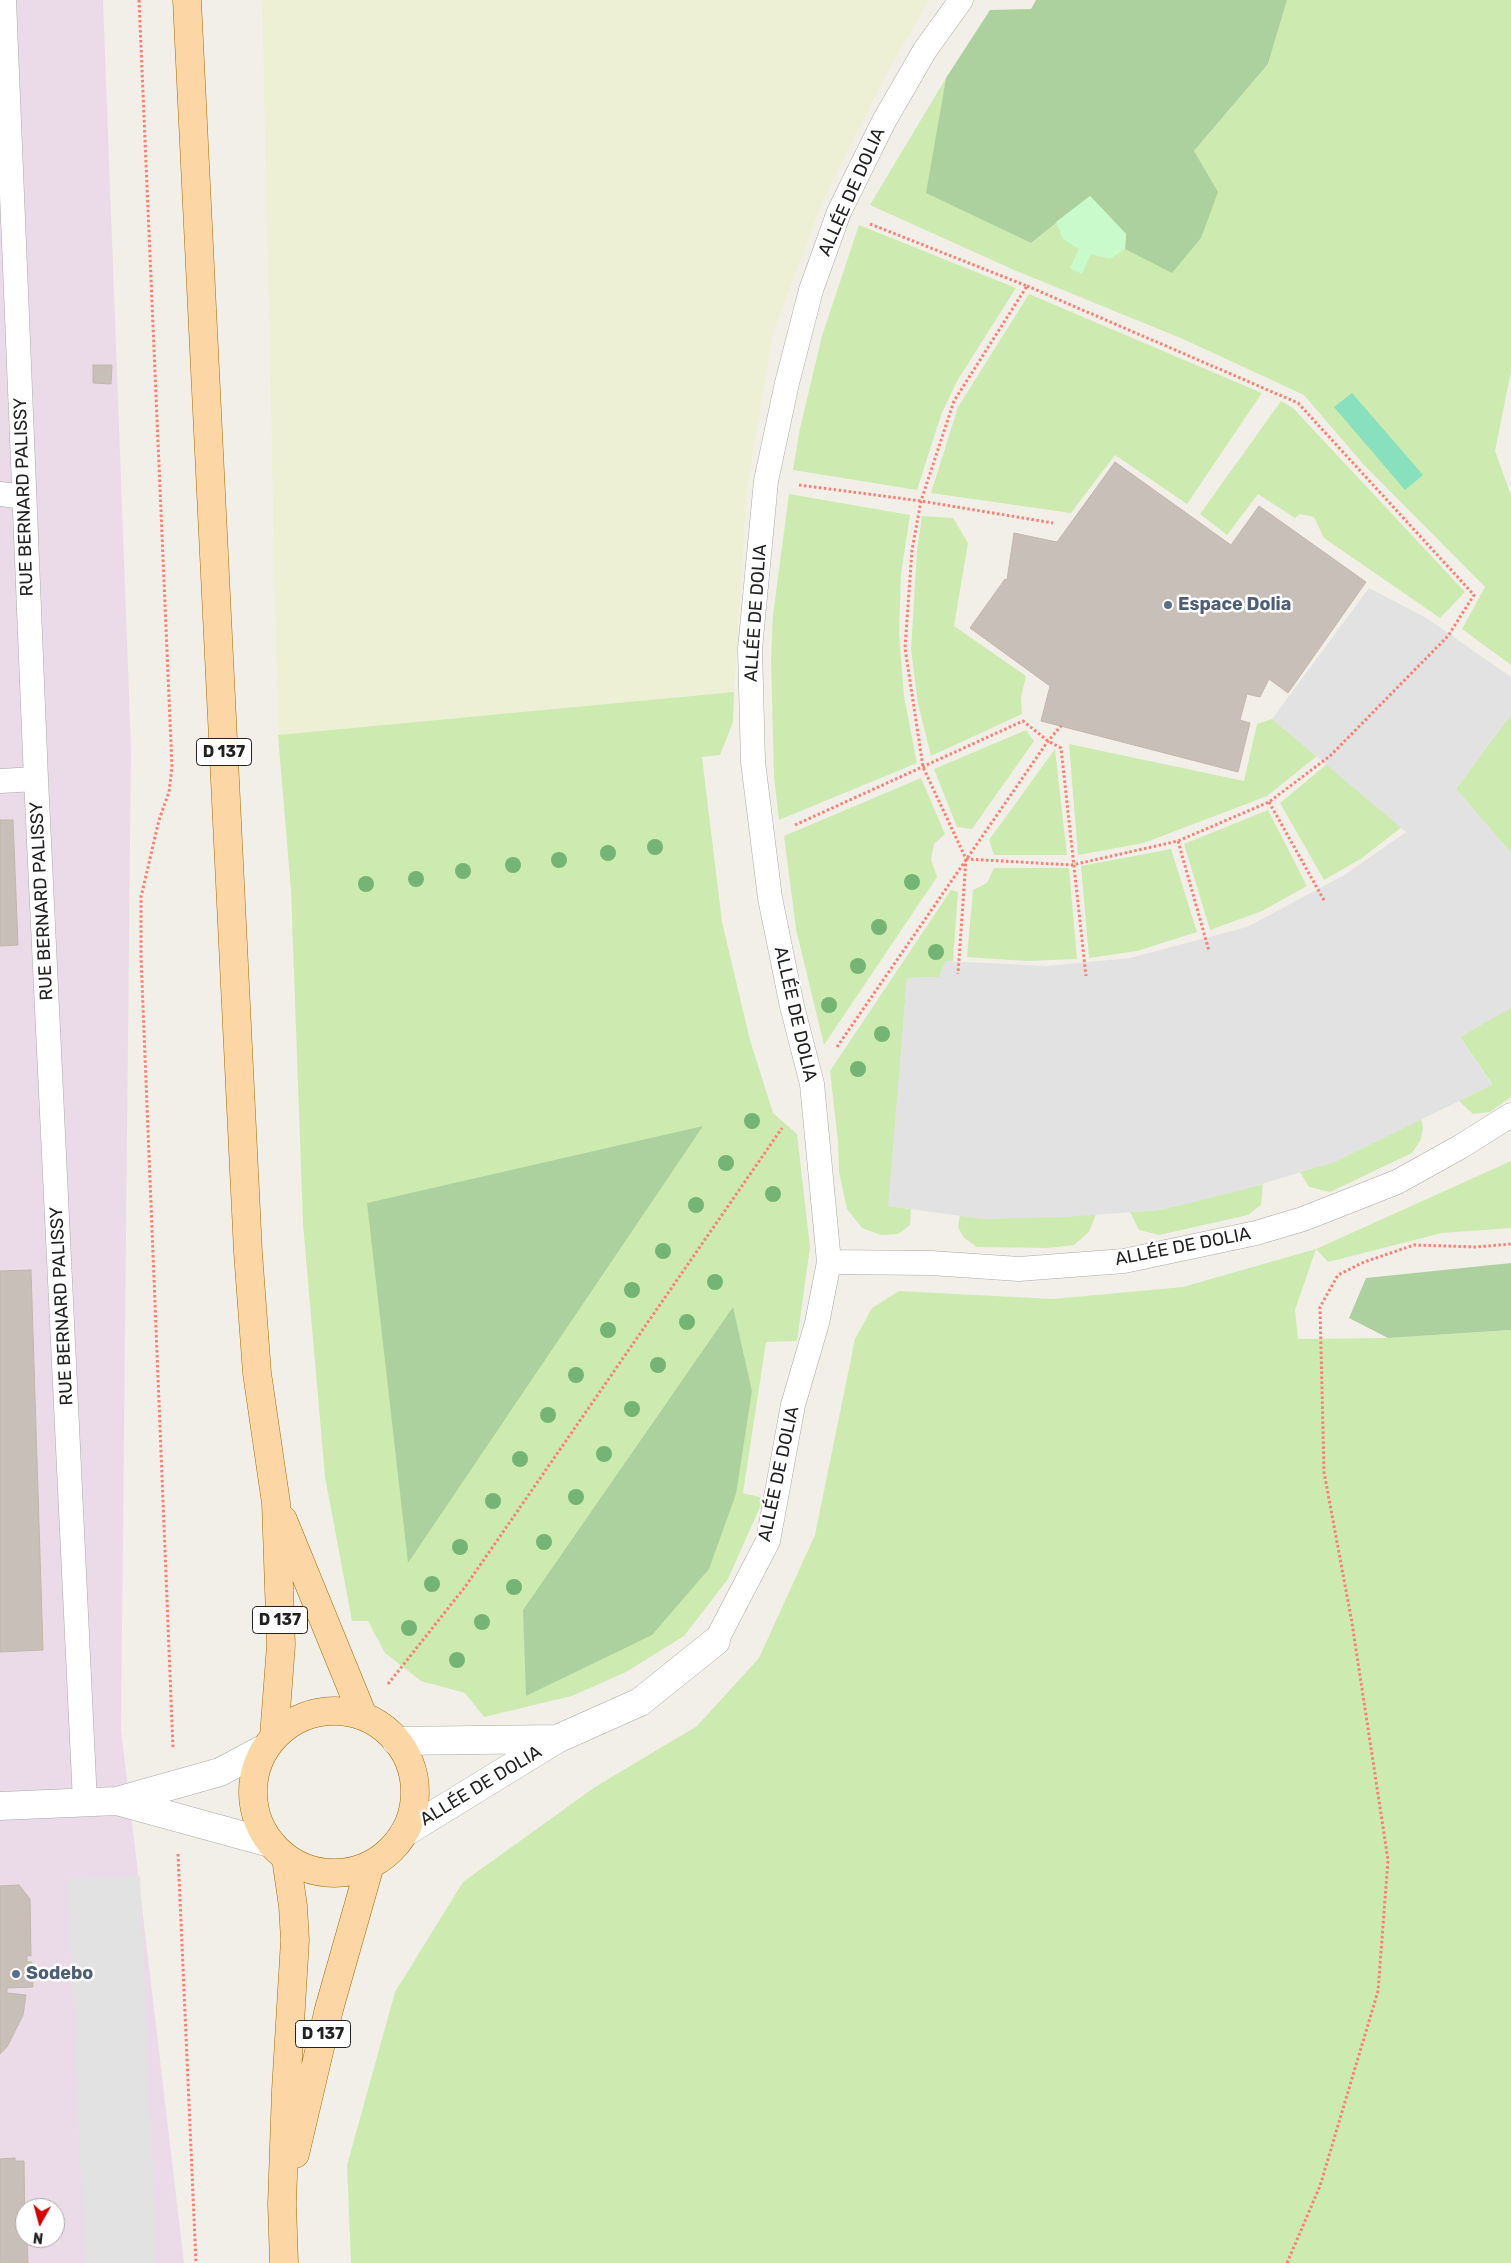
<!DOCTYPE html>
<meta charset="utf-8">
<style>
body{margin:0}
#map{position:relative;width:1511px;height:2263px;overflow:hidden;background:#f2efe9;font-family:Rubik,sans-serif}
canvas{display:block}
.north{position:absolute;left:15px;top:2198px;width:50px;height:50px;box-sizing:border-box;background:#fff;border:1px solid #a7a7a7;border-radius:50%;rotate:187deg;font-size:14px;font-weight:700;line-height:20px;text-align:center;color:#222}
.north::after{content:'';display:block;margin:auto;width:18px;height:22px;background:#d40000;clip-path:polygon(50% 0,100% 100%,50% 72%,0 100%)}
</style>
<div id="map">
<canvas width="1511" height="2263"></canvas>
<div class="north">N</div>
</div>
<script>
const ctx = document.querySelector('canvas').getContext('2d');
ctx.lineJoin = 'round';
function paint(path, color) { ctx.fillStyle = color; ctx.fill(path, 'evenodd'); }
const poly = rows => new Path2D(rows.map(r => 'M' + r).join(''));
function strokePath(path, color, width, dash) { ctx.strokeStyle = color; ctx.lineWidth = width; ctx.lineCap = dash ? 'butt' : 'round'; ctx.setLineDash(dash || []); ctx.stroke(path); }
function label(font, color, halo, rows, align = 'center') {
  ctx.font = font + ' Rubik,sans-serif'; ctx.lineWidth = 5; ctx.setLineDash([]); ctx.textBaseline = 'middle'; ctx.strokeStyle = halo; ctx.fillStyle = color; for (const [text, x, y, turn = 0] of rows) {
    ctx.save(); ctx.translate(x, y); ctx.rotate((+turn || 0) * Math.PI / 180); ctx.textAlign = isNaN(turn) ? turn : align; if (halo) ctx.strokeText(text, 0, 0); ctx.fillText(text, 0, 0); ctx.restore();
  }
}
const industrial = poly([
 [0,0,103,0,131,747,121,1729,184,2263,0,2263],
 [25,2208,55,2208,55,2238,25,2238]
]);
const farmland = poly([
 [262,0,929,0,887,73,824,198,773,333,747,489,734,692,278,735]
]);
const grass = poly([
 [1287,0,1511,0,1511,371,1495,451,1511,495,1511,665,1462,629,1485,587,1364,465,1304,395,1183,339,1014,270,870,205,946,78,927,193,1031,243,1090,196,1126,234,1194,151,1268,64],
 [859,225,1016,288,957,381,941,415,917,490,793,470,800,428,822,336],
 [1029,294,1262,393,1187,504,1115,455,1071,513,931,493,958,407],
 [1281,401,1293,408,1465,592,1440,618,1324,538,1314,517,1300,514,1295,518,1258,494,1227,535,1200,514],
 [789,494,910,515,901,574,899,634,904,696,917,763,779,820,774,778,771,659,773,615],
 [922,516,953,518,968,543,954,626,1026,676,1021,697,1022,714,931,756,918,704,911,650,917,550],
 [734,692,733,722,720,755,702,757,722,922,750,1040,773,1113,797,1134,810,1247,797,1341,766,1342,743,1493,764,1498,728,1579,684,1636,626,1672,572,1696,484,1717,465,1693,421,1681,385,1653,368,1621,352,1621,325,1477,303,1224,291,890,278,735],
 [1511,714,1511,853,1456,789],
 [1272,719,1317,756,1267,796,1144,843,1078,855,1069,744,1244,781,1257,724],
 [1026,730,1034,741,972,829,957,827,934,769],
 [1055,749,1067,855,994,855,989,840],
 [1327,764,1402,827,1362,858,1324,880,1280,803],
 [921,778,945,834,934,844,931,860,937,877,824,1045,796,929,784,836],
 [1268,810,1307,886,1262,911,1210,930,1184,844],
 [1171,849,1197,932,1137,951,1089,958,1081,866],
 [994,868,1069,868,1077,959,1026,961,967,957,973,890,987,883],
 [951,890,958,892,953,961,946,961,939,977,907,978,889,1206,911,1209,910,1225,898,1234,881,1235,862,1228,847,1209,839,1172,838,1142,830,1071],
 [1511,1007,1511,1097,1490,1112,1473,1114,1459,1101,1492,1084,1460,1037],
 [1421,1119,1423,1127,1421,1139,1412,1153,1330,1192,1309,1187,1300,1172,1334,1162],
 [1511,1161,1511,1228,1442,1233,1328,1262,1316,1249,1295,1310,1298,1339,1388,1338,1511,1330,1511,2263,351,2263,347,2165,395,1992,463,1882,595,1787,697,1726,759,1658,815,1535,855,1339,872,1308,899,1291,1053,1299,1183,1287,1316,1249],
 [1263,1184,1261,1205,1248,1215,1159,1235,1139,1230,1130,1212,1160,1210],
 [1096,1214,1089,1232,1074,1245,1048,1248,977,1247,964,1238,958,1227,960,1215,983,1219]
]);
const forest = poly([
 [1036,0,1287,0,1268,64,1194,151,1218,192,1201,238,1172,273,1125,249,1126,234,1090,196,1031,243,926,193,946,78,990,10,1031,9],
 [703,1126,408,1563,367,1203],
 [1511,1263,1511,1330,1388,1338,1349,1318,1366,1278],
 [733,1307,752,1391,736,1494,709,1569,652,1635,526,1696,523,1610]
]);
const park = poly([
 [1090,196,1126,234,1125,249,1110,259,1091,254,1082,274,1070,268,1079,249,1063,239,1056,222]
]);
const pitch = poly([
 [1352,393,1423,475,1405,490,1334,407]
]);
const parking = poly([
 [1369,588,1428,619,1511,677,1511,714,1456,789,1511,853,1511,1008,1460,1037,1492,1085,1334,1162,1242,1190,1160,1210,1065,1217,983,1219,888,1206,907,978,939,977,946,961,1047,966,1130,958,1247,927,1346,874,1406,832,1272,719],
 [140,1876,157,2263,85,2263,67,1879]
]);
const building = poly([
 [93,365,112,365,111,384,93,383,93,365],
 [1115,462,1231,545,1259,506,1366,582,1288,693,1269,679,1260,697,1247,694,1240,720,1250,723,1238,772,1041,721,1050,686,970,628,1005,579,1007,580,1014,533,1057,542,1115,462],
 [0,820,13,820,18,945,0,946,0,820],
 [31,1270,43,1650,0,1652,0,1271,31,1270],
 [19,1885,30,1899,31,1956,27,1955,27,1962,32,1962,33,1987,7,1988,7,1993,26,1995,23,2015,7,2047,0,2054,0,1886,19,1885],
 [15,2158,15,2161,24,2161,25,2238,27,2238,28,2263,0,2263,0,2159,15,2158]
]);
const path = poly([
 [139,0,172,767,169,792,159,820,141,897,141,957,173,1748],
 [870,224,1027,286,954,401,921,501,912,550,905,648,923,767,966,859,958,974],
 [1027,286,1298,403,1474,595,1448,636,1330,756,1269,802,1178,841],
 [799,485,921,501,1053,523],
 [1269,802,1325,902],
 [795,825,1023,721,1048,741,1061,748,1086,976],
 [966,859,1072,865,1178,841,1209,951],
 [837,1047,1048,741,1061,726],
 [388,1684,465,1587,782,1128],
 [178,1854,196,2263],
 [1287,2263,1320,2186,1378,1991,1388,1860,1352,1623,1324,1472,1320,1307,1338,1275,1364,1262,1414,1245,1476,1247,1511,1244]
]);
const service = poly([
 [4,0,36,779,85,1802],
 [0,494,24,497],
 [0,781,36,779],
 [829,1262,812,1084,792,1006,770,898,753,762,750,649,766,481,787,383,811,290,839,212,884,121,925,50,961,0],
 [716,1641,768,1541,793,1405,817,1323,829,1262,931,1263,1019,1269,1124,1261,1256,1233,1303,1219,1397,1182,1460,1147,1511,1115]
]);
const minor = poly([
 [396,1741,557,1739],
 [117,1801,270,1843],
 [0,1806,117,1801,220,1772,265,1748],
 [404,1833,557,1739,640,1702,716,1641]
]);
const primary = poly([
 [187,0,248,1252,257,1373,276,1503,281,1645,274,1737],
 [283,1520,363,1716],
 '253 1792a81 81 0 1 1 162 0a81 81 0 1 1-162 0Z',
 [295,2154,329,2009,370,1865],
 [284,2263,282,2204,286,2090,295,1940,293,1906,286,1858]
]);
const trees = [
 [655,847],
 [608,853],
 [559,860],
 [513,865],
 [463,871],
 [416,879],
 [912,882],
 [366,884],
 [879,927],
 [936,952],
 [858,966],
 [829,1005],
 [882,1034],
 [858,1069],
 [752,1121],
 [726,1163],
 [773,1194],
 [696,1205],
 [663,1251],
 [715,1282],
 [632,1290],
 [687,1322],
 [608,1330],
 [658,1365],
 [576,1375],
 [632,1409],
 [548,1415],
 [604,1454],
 [520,1459],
 [576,1497],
 [493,1501],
 [544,1542],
 [460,1547],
 [432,1584],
 [514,1587],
 [482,1622],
 [409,1628],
 [457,1660]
];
const markers = [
 [1168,605,5,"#5c6f8a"],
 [16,1974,5,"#5c6f8a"]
];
const shields = [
 [224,752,55],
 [280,1620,55],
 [323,2034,55]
];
const shieldNames = [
 ["D 137",224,752],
 ["D 137",280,1620],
 ["D 137",323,2034]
];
const streetNames = [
 ["ALLÉE DE DOLIA",852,192,-66],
 ["RUE BERNARD PALISSY",24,497,-92],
 ["ALLÉE DE DOLIA",756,613,-86],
 ["RUE BERNARD PALISSY",42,901,-93],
 ["ALLÉE DE DOLIA",795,1014,77],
 ["ALLÉE DE DOLIA",1183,1247,-11],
 ["RUE BERNARD PALISSY",62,1306,-93],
 ["ALLÉE DE DOLIA",779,1474,-78],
 ["ALLÉE DE DOLIA",481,1786,-31]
];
const serviceNames = [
 ["Espace Dolia",1178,605],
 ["Sodebo",26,1974]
];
paint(industrial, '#ebdbe8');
paint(farmland, '#eef0d5');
paint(grass, '#cdebb0');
paint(forest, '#add19e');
paint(park, '#c8facc');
paint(pitch, '#88e0be');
paint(parking, '#e2e2e2');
paint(building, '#c7bfb8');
strokePath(building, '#c4b6ab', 1);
strokePath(service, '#a9a9a9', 25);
strokePath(minor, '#a9a9a9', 29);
strokePath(primary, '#a06b00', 29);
strokePath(path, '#fa8072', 3, [2.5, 2.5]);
strokePath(service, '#fff', 24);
strokePath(minor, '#fff', 28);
strokePath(primary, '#fcd6a4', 28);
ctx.fillStyle = '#74b475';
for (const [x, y] of trees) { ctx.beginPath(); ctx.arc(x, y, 8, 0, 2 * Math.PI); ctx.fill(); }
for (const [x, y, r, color] of markers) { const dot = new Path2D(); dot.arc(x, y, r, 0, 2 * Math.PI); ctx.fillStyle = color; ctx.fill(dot); strokePath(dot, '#fff', 2); }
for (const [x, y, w] of shields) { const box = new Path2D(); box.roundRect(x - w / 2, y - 13.5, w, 27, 4); ctx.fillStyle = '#fff'; ctx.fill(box); strokePath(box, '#222', 1); }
label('bold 16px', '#222', null, shieldNames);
label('18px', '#222', '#fff', streetNames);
label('bold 18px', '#4e5e75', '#fff', serviceNames, 'left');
</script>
